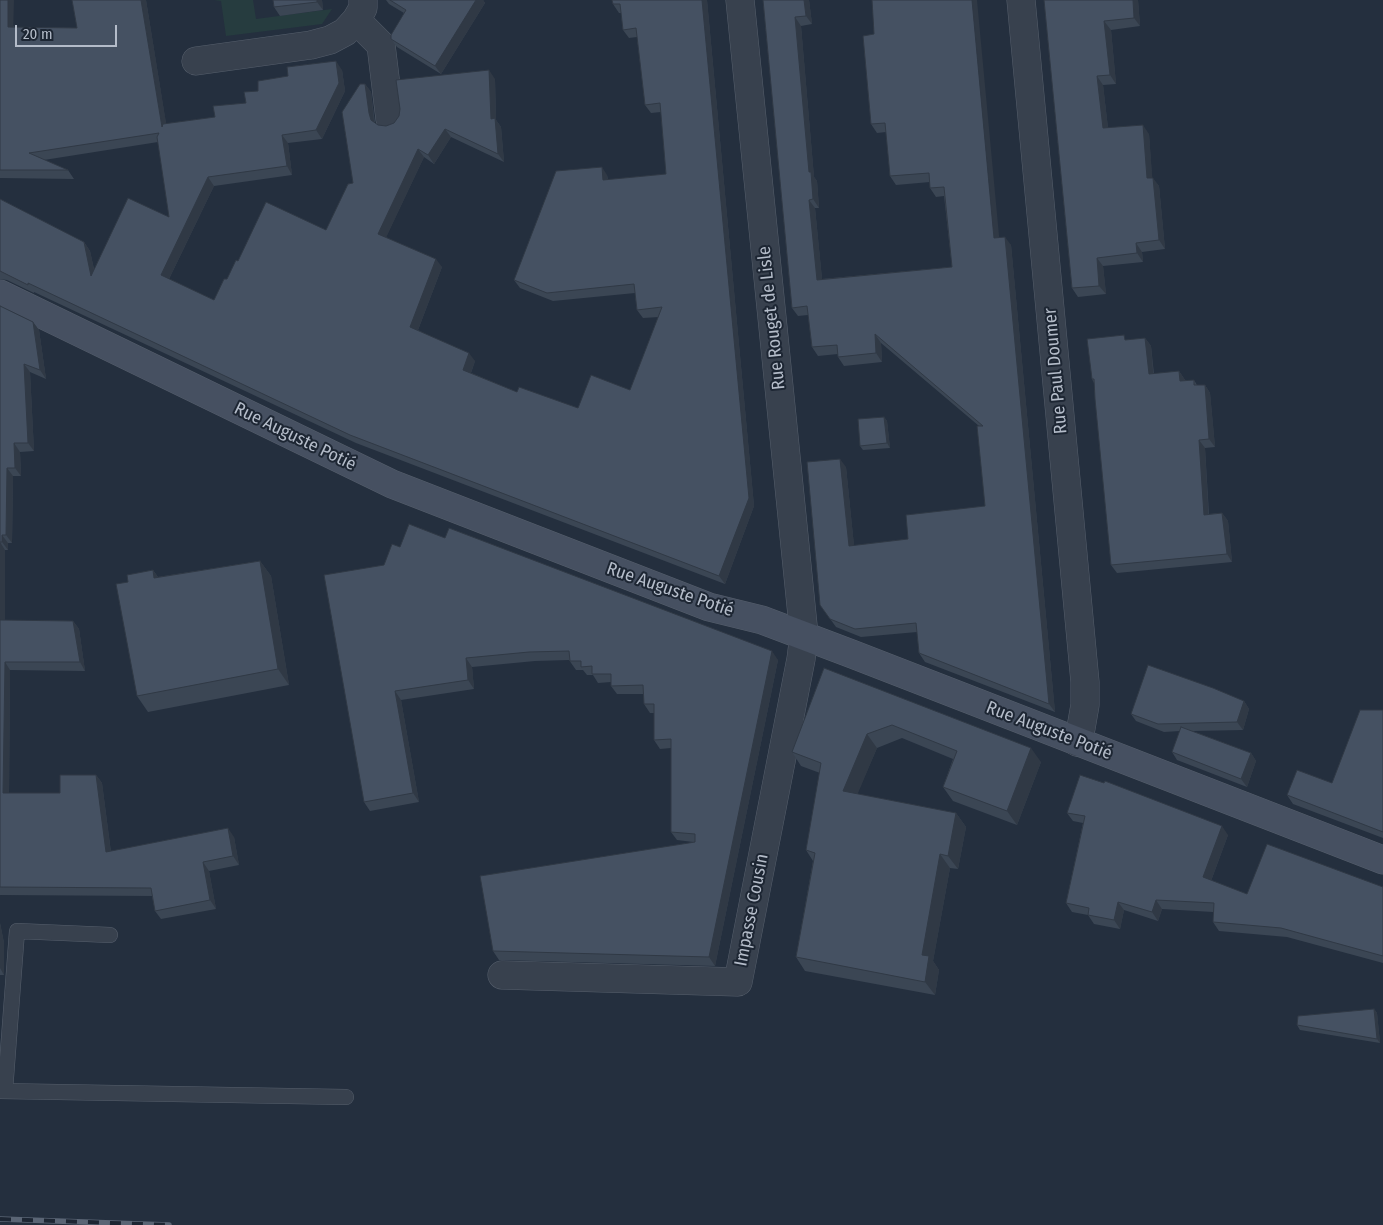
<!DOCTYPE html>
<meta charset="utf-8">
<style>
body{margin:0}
#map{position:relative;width:1383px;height:1225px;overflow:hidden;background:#242f3e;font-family:"Fira Sans Condensed",sans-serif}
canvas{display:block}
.scale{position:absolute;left:15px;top:25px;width:102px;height:22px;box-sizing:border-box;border:2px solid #b4bcc9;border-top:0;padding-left:6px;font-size:15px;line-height:18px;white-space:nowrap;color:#b4bcc9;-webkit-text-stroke:4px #1d2633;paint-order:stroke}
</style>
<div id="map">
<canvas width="1383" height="1225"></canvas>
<div class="scale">20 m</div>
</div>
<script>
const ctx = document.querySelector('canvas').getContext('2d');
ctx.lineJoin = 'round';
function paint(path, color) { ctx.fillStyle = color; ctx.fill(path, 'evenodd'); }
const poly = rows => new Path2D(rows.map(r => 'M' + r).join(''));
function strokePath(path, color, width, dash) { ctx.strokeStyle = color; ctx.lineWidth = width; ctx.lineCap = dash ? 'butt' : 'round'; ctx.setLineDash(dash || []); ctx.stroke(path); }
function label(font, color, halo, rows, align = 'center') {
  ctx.font = font + ' "Fira Sans Condensed",sans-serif'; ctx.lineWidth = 4; ctx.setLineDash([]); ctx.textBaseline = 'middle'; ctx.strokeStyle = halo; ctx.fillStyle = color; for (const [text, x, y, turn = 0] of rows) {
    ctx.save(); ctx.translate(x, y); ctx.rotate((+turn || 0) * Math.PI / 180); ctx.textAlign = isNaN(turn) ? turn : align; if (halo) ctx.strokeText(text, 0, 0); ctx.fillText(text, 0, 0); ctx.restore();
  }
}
const green = poly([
 [214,0,253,0,256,19,332,9,322,24,226,36,221,1]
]);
const lane = poly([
 [0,1091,346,1097],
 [5,1091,17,931,110,935]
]);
const street = poly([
 [1021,0,1085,682,1085,705,1081,728,1077,742],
 [356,20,381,45,390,119],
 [196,61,311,45,330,40,345,32,356,20,363,8,363,0],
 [502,975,738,982,801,659,804,635,740,0]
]);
const secondary = poly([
 [0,294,392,484,709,607,762,620,852,654,1383,860]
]);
const rail = poly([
 [0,1219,169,1225]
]);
const wall = poly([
 [0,0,14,27,77,28,72,0,146,0,166,124,215,117,246,103,258,91,342,70,345,91,322,139,288,143,292,175,214,186,169,279,214,300,238,261,326,230,353,183,365,84,371,92,375,123,378,125,386,126,495,79,496,120,501,127,504,162,451,137,434,164,424,157,386,237,442,267,418,330,475,361,471,373,517,392,578,408,630,390,659,317,643,318,637,310,635,293,553,301,520,288,514,280,607,175,608,180,666,174,661,112,651,113,645,105,637,37,629,38,623,30,621,13,619,13,613,4,612,0,707,0,754,506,725,584,356,443,34,292,34,293,7,280,0,279,0,199,84,242,90,251,94,269,169,217,158,142,44,160,68,170,74,179,0,178],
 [322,0,323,10,280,16,274,7],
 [386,0,483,0,485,3,441,74,397,47,391,39,404,13,389,4],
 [763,0,809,0,812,24,801,26,814,177,817,181,819,208,815,208,822,279,952,267,944,196,936,197,930,188,930,182,896,185,890,176,886,132,877,133,871,124,863,36,999,237,1011,245,1055,712,925,662,919,653,917,632,861,637,836,627,820,605,846,467,854,546,908,539,985,506,979,426,881,343,882,362,844,366,838,357,838,354,818,356,812,347,808,315,798,316,792,308],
 [1044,0,1138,0,1140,26,1111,30,1116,84,1103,85,1108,128,1149,134,1152,178,1159,186,1165,249,1142,252,1143,262,1103,266,1106,294,1078,297,1072,288],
 [0,306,33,322,39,330,46,379,30,372,34,451,20,452,21,476,13,476,12,543,8,543,8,550,5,550,5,620,73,621,79,629,85,671,10,670,9,793,60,793,96,775,102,783,111,852,234,837,239,865,209,871,216,909,161,919,155,911,152,896,0,895],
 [1145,338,1151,346,1154,374,1179,371,1185,380,1194,380,1197,385,1205,385,1210,393,1215,447,1205,448,1209,514,1222,513,1228,521,1232,562,1117,573,1111,565,1094,383,1092,379,1127,340],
 [884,417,887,421,890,448,863,450,860,446],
 [445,538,778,660,715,966,499,960,493,951,693,842,677,840,671,832,671,748,660,749,654,740,654,713,650,713,644,704,644,694,617,694,611,686,611,682,598,683,593,675,587,675,583,670,576,670,569,660,535,661,472,667,474,689,401,700,419,802,370,811,364,802,384,565,400,547],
 [260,561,271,576,289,685,148,712,137,696,153,570,158,577],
 [824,668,1041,762,1017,825,953,801,943,787,953,759,902,738,877,748,857,794,956,813,966,827,958,869,950,868,933,961,939,970,935,995,805,971,796,957,813,861,806,850,820,773,801,766,792,752],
 [1244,701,1249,709,1243,730,1192,731,1251,753,1256,761,1247,787,1177,760,1172,752,1180,731,1164,732,1136,721,1131,714],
 [1383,710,1383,838,1293,804,1287,795,1332,783],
 [1067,813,1228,835,1211,881,1247,894,1383,887,1383,963,1287,937,1219,931,1213,922,1213,912,1162,909,1158,921,1124,910,1120,929,1094,924,1088,915,1072,912,1066,903,1083,823,1073,821],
 [0,923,4,943,4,975,0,975],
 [1374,1009,1377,1013,1380,1043,1300,1030,1297,1025]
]);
const shadedWall = poly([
 [8,0,14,0,13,36,8,27],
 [141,0,146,0,168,135,162,127],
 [317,0,322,0,323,10,317,2],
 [476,0,483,0,485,3,441,74,435,66],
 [702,0,707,0,754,506,725,584,719,576],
 [804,0,809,0,812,24,806,16],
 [972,0,977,0,1000,246,994,238],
 [1133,0,1138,0,1140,26,1134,18],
 [795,17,801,26,814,177,817,181,819,208,813,199,809,172],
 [1104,21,1111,30,1116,84,1110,75],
 [336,61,342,70,345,91,322,139,316,130],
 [489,70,495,79,496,120,501,127,504,162,498,154,491,119],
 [1097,76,1103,85,1109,137,1103,128],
 [365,84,371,92,374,121,377,128,371,120,369,113],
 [1143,125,1149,134,1153,187,1147,178],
 [445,129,451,137,434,164,428,155],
 [282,135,288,143,292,175,287,166],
 [418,149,424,157,384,242,378,234],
 [602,167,607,175,609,189,603,180],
 [208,177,214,186,167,283,161,275],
 [1153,178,1159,186,1165,249,1159,240],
 [809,200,815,208,823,289,817,280],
 [1005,237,1011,245,1055,712,1049,704],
 [84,242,90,251,97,284,91,276],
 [1136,243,1142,252,1143,262,1137,253],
 [1097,258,1103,266,1106,294,1099,286],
 [436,259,442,267,416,335,410,327],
 [33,322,39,330,46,379,40,370],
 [875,334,881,343,882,362,876,353],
 [1145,338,1151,346,1154,382,1149,374],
 [469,353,475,361,469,378,463,370],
 [24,364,30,372,34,451,28,443],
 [1179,371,1185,380,1185,389,1180,381],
 [1205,385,1210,393,1215,447,1209,439],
 [884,417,887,421,890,448,887,443],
 [1199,440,1205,448,1209,523,1204,515],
 [14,443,20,452,21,476,15,468],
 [840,459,846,467,855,555,849,546],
 [7,468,13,476,12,543,6,535],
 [1222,513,1228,521,1232,562,1227,554],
 [2,535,8,543,8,550,2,542],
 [0,542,5,550,5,628,0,621],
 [260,561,271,576,289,685,278,669],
 [153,570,164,586,154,578],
 [73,621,79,629,85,671,80,662],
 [772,651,778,660,715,966,709,957],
 [466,658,472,667,474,689,468,680],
 [5,662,10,670,9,802,3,793],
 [395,691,401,700,419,802,413,793],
 [1244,701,1249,709,1243,730,1237,722],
 [867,734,877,748,853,805,843,791],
 [1031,748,1041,762,1017,825,1007,811],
 [1251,753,1256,761,1247,787,1241,779],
 [96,775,102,783,112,861,106,852],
 [956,813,966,827,958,869,948,856],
 [1222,826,1228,835,1209,886,1203,877],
 [228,828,234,837,239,865,233,856],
 [940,854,950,868,933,961,939,970,935,995,925,982,922,955],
 [203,862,209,871,216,909,210,900],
 [1156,900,1162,909,1158,921,1152,912],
 [1118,902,1124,910,1120,929,1114,920],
 [0,923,4,943,4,975,0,968],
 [1374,1009,1377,1013,1380,1043,1377,1039]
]);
const building = poly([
 [0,0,8,0,8,27,77,28,72,0,141,0,162,127,163,124,215,117,213,106,246,103,244,92,258,91,258,81,288,76,287,67,336,61,339,83,316,130,282,135,287,166,208,177,161,275,214,300,224,279,227,279,236,260,238,261,266,202,326,230,348,184,353,183,342,112,360,84,365,84,369,113,371,120,378,125,386,126,394,123,399,116,400,109,396,80,489,70,491,119,495,118,498,154,445,129,428,155,418,149,378,234,436,259,410,327,469,353,463,370,517,392,519,387,578,408,591,375,630,390,662,307,637,310,634,284,547,293,514,280,556,171,602,167,603,180,666,174,660,103,645,105,636,28,623,30,620,4,613,4,612,0,702,0,749,498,719,576,350,435,28,283,28,285,0,271,0,199,84,242,91,276,128,198,169,217,157,137,159,133,29,153,68,170,0,170,0,0],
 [273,0,317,0,317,2,274,7,273,0],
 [390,0,476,0,435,66,391,39,391,35,406,10,390,0],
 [763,0,804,0,806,16,795,17,809,172,811,172,813,199,809,200,817,280,952,267,944,187,930,188,929,173,890,176,885,123,871,124,863,36,874,34,872,0,972,0,994,238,1005,237,1049,704,919,653,916,623,855,629,830,619,820,605,807,462,840,459,849,546,908,539,906,515,985,506,977,426,983,426,875,334,876,353,838,357,837,345,812,347,807,306,792,308,763,0],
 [1044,0,1133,0,1134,18,1104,21,1110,75,1097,76,1103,128,1143,125,1147,178,1153,178,1159,240,1136,243,1137,253,1097,258,1099,286,1072,288,1044,0],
 [0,306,33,322,40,370,24,364,28,443,14,443,15,468,7,468,6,535,2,535,2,542,0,542,0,306],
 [1124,335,1125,340,1145,338,1149,374,1179,371,1180,381,1194,380,1194,385,1205,385,1209,439,1199,440,1204,515,1222,513,1227,554,1111,565,1095,399,1094,379,1092,379,1087,339,1124,335],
 [884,417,887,443,860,446,858,419,884,417],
 [409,524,445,538,449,528,772,651,709,957,493,951,480,876,695,842,695,834,671,832,671,739,654,740,654,704,644,704,643,685,611,686,611,674,592,674,592,666,581,667,581,661,570,661,569,651,529,652,466,658,468,680,395,691,413,793,364,802,324,575,384,565,392,544,400,547,409,524],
 [260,561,278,669,137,696,116,584,128,582,127,575,153,570,154,578,260,561],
 [0,620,73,621,80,662,5,662,3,793,60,793,60,775,96,775,106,852,228,828,233,856,203,862,210,900,155,911,151,888,0,887,0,620],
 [1148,665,1213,688,1244,701,1237,722,1158,724,1131,714,1148,665],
 [824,668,1031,748,1007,811,943,787,957,751,892,725,867,734,843,791,956,813,948,856,940,854,922,955,929,956,925,982,796,957,815,853,806,850,821,763,792,752,824,668],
 [1360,710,1383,710,1383,832,1287,795,1297,770,1332,783,1360,710],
 [1181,727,1251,753,1241,779,1172,752,1181,727],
 [1080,775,1104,783,1105,781,1222,826,1203,877,1247,894,1267,844,1383,887,1383,956,1281,928,1213,922,1214,903,1156,900,1152,912,1118,902,1114,920,1088,915,1089,908,1066,903,1085,816,1067,813,1080,775],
 [1374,1009,1377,1039,1297,1025,1298,1016,1374,1009]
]);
const streetNames = [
 ["Rue Rouget de Lisle",772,318,-96],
 ["Rue Paul Doumer",1056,371,-95],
 ["Rue Auguste Potié",295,437,26],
 ["Rue Auguste Potié",670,590,19],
 ["Rue Auguste Potié",1049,731,21],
 ["Impasse Cousin",752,910,-79]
];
paint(green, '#263c3f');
strokePath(lane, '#565f6c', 16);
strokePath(street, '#565f6c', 29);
strokePath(secondary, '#565f6c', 29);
strokePath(lane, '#38414e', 15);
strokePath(street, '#38414e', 28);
strokePath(secondary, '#465061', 28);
strokePath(rail, '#5a6575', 5.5);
strokePath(rail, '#1d2633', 4, [11]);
paint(wall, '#3b4654');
paint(shadedWall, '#303945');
paint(building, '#455162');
strokePath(building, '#303945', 1);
label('18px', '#b4bcc9', '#1d2633', streetNames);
</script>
